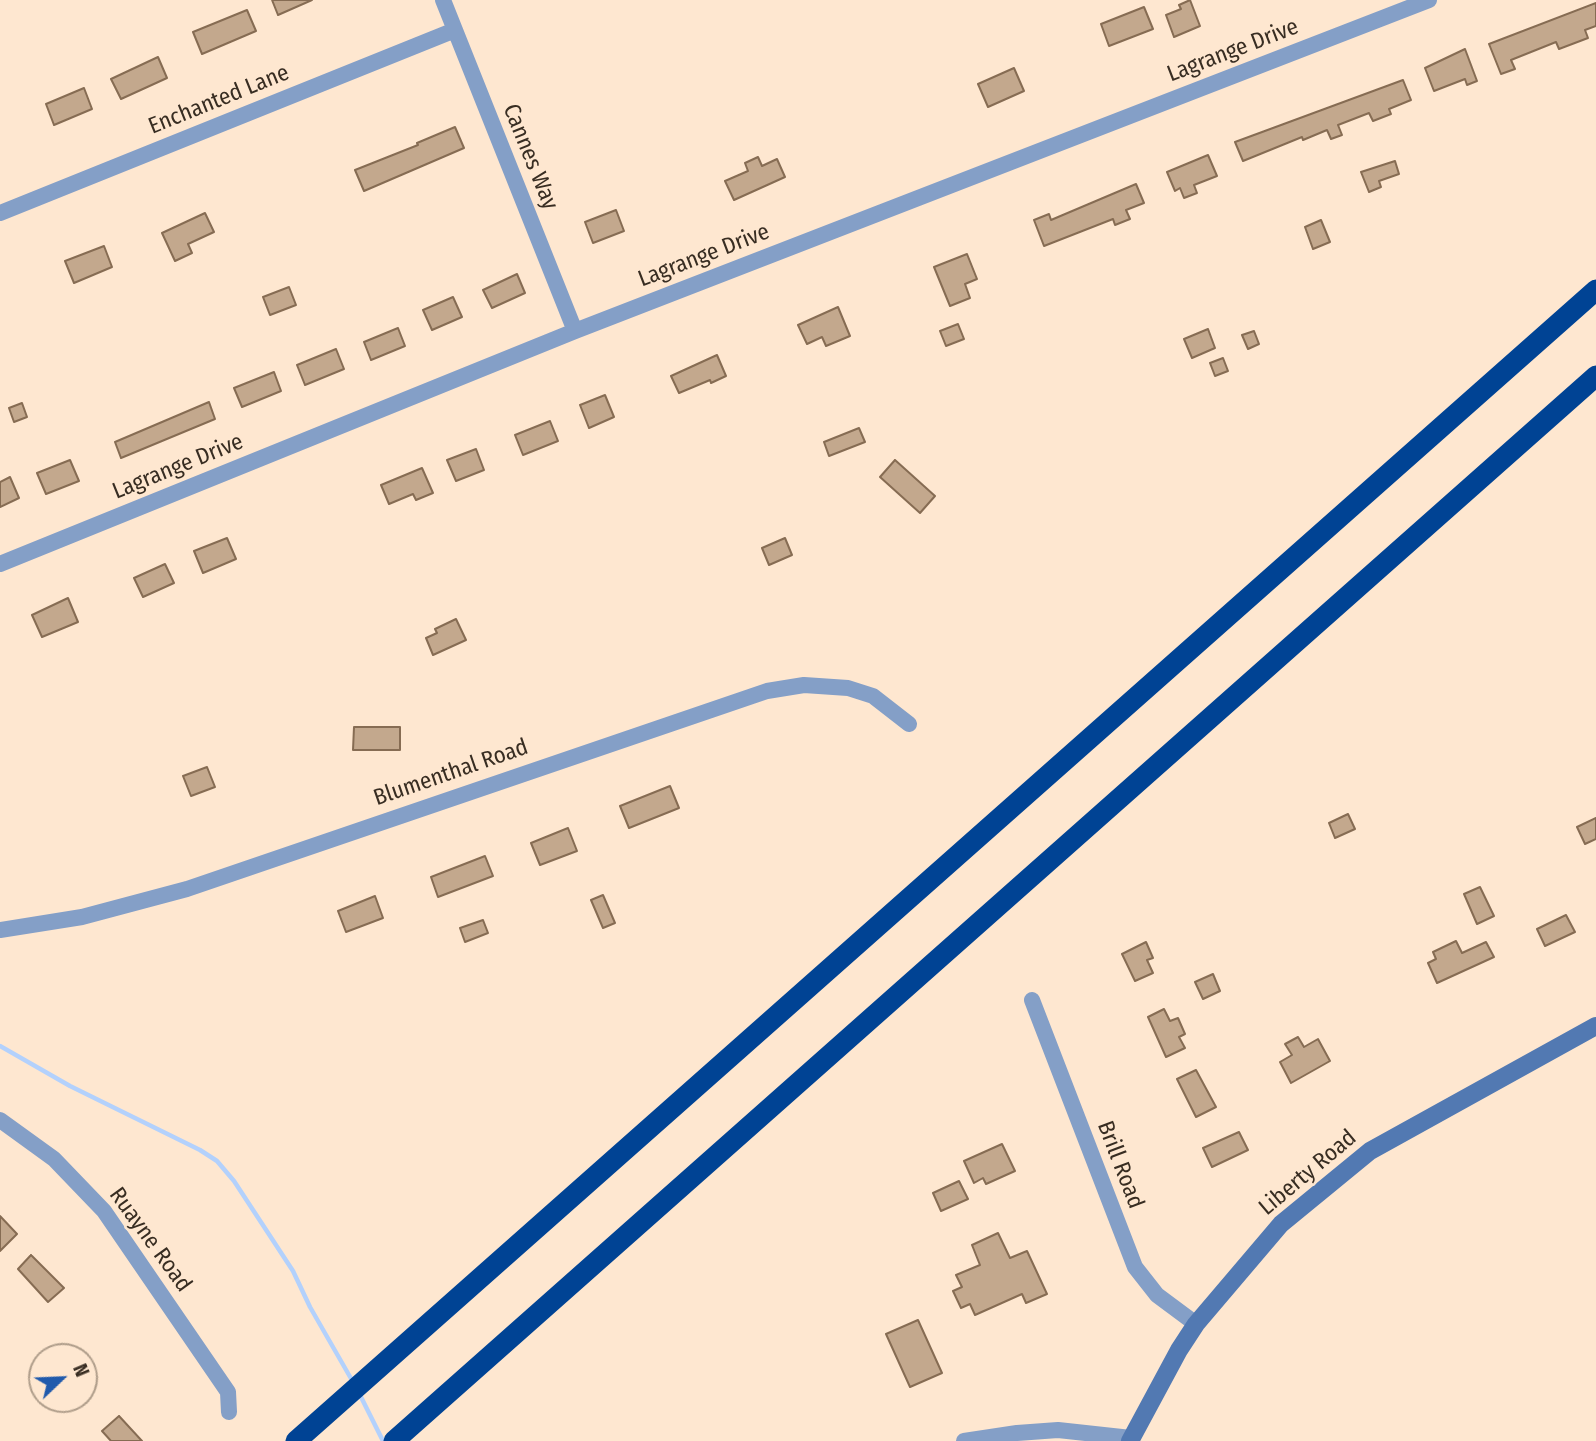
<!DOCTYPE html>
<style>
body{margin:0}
#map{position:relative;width:1596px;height:1441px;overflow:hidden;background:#fee7d0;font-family:"Fira Sans Condensed",sans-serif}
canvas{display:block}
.north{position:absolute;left:28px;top:1343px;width:70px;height:70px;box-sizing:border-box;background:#fee7d0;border:2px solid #af9d8a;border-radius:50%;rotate:67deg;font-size:19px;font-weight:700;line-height:28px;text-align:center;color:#382d22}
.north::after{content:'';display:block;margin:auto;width:24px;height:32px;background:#205aac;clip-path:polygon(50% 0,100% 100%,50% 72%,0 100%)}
</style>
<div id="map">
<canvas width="1596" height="1441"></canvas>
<div class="north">N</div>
</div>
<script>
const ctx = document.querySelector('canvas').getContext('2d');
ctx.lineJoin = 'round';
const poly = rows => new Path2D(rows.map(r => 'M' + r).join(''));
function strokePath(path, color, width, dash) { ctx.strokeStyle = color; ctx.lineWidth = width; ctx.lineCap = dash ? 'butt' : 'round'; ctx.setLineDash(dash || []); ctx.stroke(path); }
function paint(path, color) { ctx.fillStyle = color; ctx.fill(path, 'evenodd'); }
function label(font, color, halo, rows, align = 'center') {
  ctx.font = font + ' "Fira Sans Condensed",sans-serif'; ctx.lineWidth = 5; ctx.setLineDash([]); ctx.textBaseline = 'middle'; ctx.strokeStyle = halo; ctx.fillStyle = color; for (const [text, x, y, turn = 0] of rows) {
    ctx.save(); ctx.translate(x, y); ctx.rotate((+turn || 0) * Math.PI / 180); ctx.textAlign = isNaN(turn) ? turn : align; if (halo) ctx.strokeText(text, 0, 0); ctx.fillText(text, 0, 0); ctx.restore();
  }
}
const stream = poly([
 [0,1046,70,1086,200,1150,217,1161,234,1181,293,1271,310,1307,353,1382],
 [359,1393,383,1441]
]);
const building = poly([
 [272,0,312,0,278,15,272,0],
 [1190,0,1200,26,1174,37,1166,15,1181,9,1179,5,1190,0],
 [1596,3,1596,26,1585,30,1588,38,1559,49,1556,42,1511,60,1515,69,1501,74,1489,44,1596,3],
 [1144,7,1153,29,1109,46,1101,24,1144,7],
 [247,10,256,31,202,54,193,32,247,10],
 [1465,49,1477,81,1467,85,1465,79,1434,91,1425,68,1465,49],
 [158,57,167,78,121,99,111,79,158,57],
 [1014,68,1024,91,988,107,978,84,1014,68],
 [1403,80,1411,100,1389,109,1391,114,1373,121,1369,113,1338,125,1342,135,1331,139,1327,130,1303,140,1302,137,1243,161,1235,142,1403,80],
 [84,88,92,109,54,125,46,104,84,88],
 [455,127,464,148,364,191,355,170,418,145,417,143,455,127],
 [1208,155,1217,176,1194,185,1197,193,1184,198,1180,188,1175,191,1167,172,1208,155],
 [758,157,762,166,777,159,785,177,734,200,725,181,748,171,745,163,758,157],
 [1395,161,1399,174,1379,181,1381,187,1369,192,1361,172,1395,161],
 [1136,184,1144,203,1126,210,1130,219,1115,225,1113,219,1044,246,1034,220,1049,214,1051,220,1136,184],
 [616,210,624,231,593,243,585,222,616,210],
 [205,213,214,232,188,244,192,253,175,261,162,233,205,213],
 [1321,220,1330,242,1313,249,1305,227,1321,220],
 [104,246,112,267,74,283,65,261,104,246],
 [967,254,977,279,965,284,970,298,950,306,934,267,967,254],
 [517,274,525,293,492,308,483,290,517,274],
 [289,287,296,305,270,315,263,297,289,287],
 [453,297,462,317,432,330,423,310,453,297],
 [838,307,850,336,826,346,822,337,807,344,798,325,838,307],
 [958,324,964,339,946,346,940,331,958,324],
 [398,328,405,346,371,360,364,342,398,328],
 [1208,329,1215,348,1192,358,1184,339,1208,329],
 [1254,331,1259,344,1248,349,1242,335,1254,331],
 [336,349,344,369,305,385,297,365,336,349],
 [717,355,726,376,711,383,710,380,679,393,671,376,717,355],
 [1223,358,1228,371,1215,376,1210,363,1223,358],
 [274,372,281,391,242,407,234,388,274,372],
 [605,395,614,417,589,428,580,405,605,395],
 [209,402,215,419,121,458,115,442,209,402],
 [22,403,27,417,14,422,9,408,22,403],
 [550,421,558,441,523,455,515,435,550,421],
 [859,428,865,442,829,456,824,442,859,428],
 [476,449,484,470,456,481,447,460,476,449],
 [70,460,79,481,46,494,37,473,70,460],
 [895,460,935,496,920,513,880,477,895,460],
 [422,468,433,493,416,500,413,494,389,504,381,485,422,468],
 [10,477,19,498,0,507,0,482,10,477],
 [227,538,236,559,203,573,194,551,227,538],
 [785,538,792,555,769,565,762,548,785,538],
 [165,564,174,583,143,597,134,578,165,564],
 [68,598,78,622,42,637,32,615,68,598],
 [456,619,466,640,433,655,426,638,437,633,435,629,456,619],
 [354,727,400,727,400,750,353,750,354,727],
 [207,767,215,787,191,796,183,776,207,767],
 [670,786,679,808,629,828,620,806,670,786],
 [1348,814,1355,829,1335,838,1329,823,1348,814],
 [1596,818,1596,839,1585,844,1577,827,1596,818],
 [568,828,577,851,540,865,531,843,568,828],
 [485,856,493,876,438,897,431,877,485,856],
 [1480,887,1494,916,1477,924,1464,894,1480,887],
 [603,895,615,923,603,928,591,900,603,895],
 [375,896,383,918,346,932,338,911,375,896],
 [1566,915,1575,932,1545,946,1537,929,1566,915],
 [483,920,488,933,465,942,460,928,483,920],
 [1456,941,1462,953,1486,942,1494,957,1437,983,1428,963,1436,959,1433,952,1456,941],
 [1146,942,1153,958,1147,960,1153,973,1135,981,1122,954,1146,942],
 [1213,974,1220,991,1203,999,1195,982,1213,974],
 [1164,1009,1170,1021,1178,1018,1185,1034,1179,1037,1185,1048,1166,1057,1148,1017,1164,1009],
 [1298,1037,1304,1047,1318,1039,1330,1061,1291,1083,1280,1062,1292,1055,1285,1044,1298,1037],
 [1196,1070,1216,1107,1196,1117,1177,1079,1196,1070],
 [1239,1132,1248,1150,1212,1167,1203,1148,1239,1132],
 [1002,1144,1015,1171,986,1184,983,1178,974,1183,964,1161,1002,1144],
 [959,1181,968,1199,941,1211,933,1193,959,1181],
 [0,1216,17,1234,0,1251,0,1216],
 [998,1233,1010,1258,1027,1251,1047,1294,1026,1303,1022,1294,975,1315,970,1304,961,1308,953,1291,962,1287,956,1275,980,1265,972,1245,998,1233],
 [31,1255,64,1288,48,1302,18,1269,31,1255],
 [918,1320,942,1373,910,1387,886,1334,918,1320],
 [119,1416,142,1441,111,1441,102,1431,119,1416]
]);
const street = poly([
 [443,0,575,331],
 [0,213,455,30],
 [0,564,575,331,1429,0],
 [0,930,82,917,187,889,767,691,804,685,848,688,873,696,909,724],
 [1032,1000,1135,1267,1157,1295,1196,1324],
 [0,1120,54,1159,104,1211,228,1392,229,1412],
 [964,1441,1017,1433,1058,1430,1131,1438]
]);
const secondary = poly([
 [1130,1441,1179,1350,1196,1324,1281,1224,1370,1151,1596,1026]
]);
const highway = poly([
 [296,1441,1596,290],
 [394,1441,1596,376]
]);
const streetNames = [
 ["Lagrange Drive",1233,51,-21],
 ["Enchanted Lane",219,100,-22],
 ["Cannes Way",530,157,68],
 ["Lagrange Drive",704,256,-21],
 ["Lagrange Drive",178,467,-22],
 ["Blumenthal Road",451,773,-19],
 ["Brill Road",1120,1165,69],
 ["Liberty Road",1308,1173,-40],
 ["Ruayne Road",150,1240,54]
];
strokePath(stream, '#b3d1fc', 4.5);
paint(building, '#c3a88d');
strokePath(building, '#866c53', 2);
strokePath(street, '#849fc7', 16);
strokePath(secondary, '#5279b2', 18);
strokePath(highway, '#004394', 21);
label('23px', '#382d22', '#fee7d0', streetNames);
</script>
